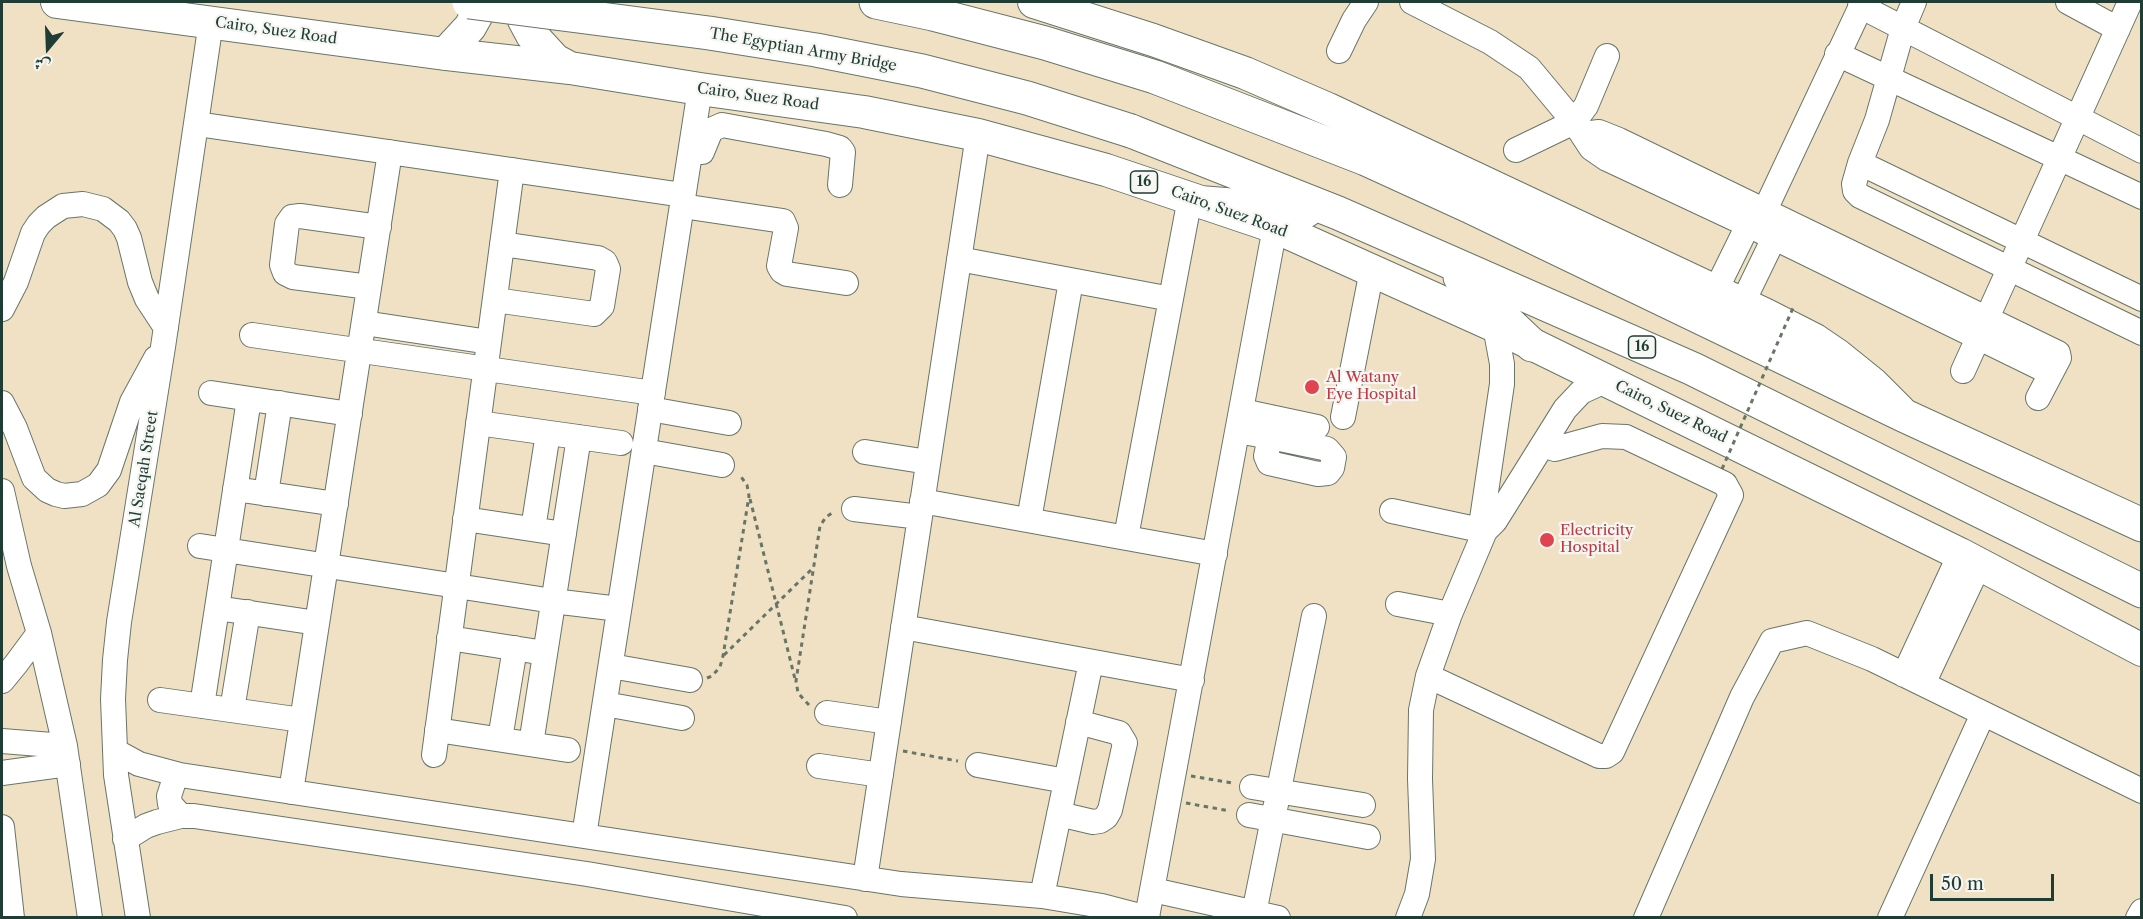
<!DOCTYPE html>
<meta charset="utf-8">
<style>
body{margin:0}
#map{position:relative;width:2143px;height:919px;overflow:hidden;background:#f0e1c5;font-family:"Libre Caslon Text",Amiri,serif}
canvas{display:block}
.frame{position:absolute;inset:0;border:3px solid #1f3d34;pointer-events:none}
.north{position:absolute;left:18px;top:18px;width:60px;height:60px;-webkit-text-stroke:4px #f6f6f2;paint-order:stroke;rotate:199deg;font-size:16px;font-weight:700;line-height:24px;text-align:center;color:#1f3d34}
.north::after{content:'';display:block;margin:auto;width:21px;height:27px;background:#1f3d34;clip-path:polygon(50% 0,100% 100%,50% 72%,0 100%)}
.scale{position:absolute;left:1930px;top:874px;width:124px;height:27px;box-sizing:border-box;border:3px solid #1f3d34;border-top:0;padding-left:8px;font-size:18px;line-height:21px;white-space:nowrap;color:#1f3d34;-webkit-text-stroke:4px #f6f6f2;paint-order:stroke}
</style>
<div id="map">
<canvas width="2143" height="919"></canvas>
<div class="frame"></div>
<div class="north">ش</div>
<div class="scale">50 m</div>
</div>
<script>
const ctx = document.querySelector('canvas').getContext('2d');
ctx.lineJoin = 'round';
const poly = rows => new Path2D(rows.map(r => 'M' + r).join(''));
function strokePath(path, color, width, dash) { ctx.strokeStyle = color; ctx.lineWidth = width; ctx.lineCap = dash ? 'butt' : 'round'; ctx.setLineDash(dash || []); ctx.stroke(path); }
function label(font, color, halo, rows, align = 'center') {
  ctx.font = font + ' "Libre Caslon Text",serif'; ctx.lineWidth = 4.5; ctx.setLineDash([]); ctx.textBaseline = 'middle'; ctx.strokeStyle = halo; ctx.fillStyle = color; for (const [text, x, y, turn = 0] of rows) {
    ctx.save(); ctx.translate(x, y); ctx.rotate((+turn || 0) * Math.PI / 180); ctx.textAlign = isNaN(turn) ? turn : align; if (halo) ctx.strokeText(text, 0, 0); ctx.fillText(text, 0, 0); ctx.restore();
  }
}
const path = poly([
 [750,499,795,679],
 [724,655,814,567],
 [707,678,712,676,720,667,723,656,749,496,747,485,739,474],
 [809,705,798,693,796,681,820,526,826,517,835,511],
 [903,751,958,761],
 [1191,776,1232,783],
 [1186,803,1230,811]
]);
const minor = poly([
 [1412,2,1490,42,1529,68,1574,122,1591,148,1607,159,1748,225,2051,373],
 [1914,2,1903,28,1877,120,1860,163,1854,184,1855,191,1860,196,2142,333],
 [2068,2,2118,29],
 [1860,6,2142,151],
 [1339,51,1354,20,1366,2],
 [1837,54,2142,197],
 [197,124,683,195],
 [1583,134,1599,132,1619,140,2058,353,2059,358,2038,398],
 [1516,150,1574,122,1586,106,1607,56],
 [692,152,702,152,711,130,722,125,826,144,840,148,843,152,840,185],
 [1860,163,2142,299],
 [682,206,783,221,786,228,779,266,782,271,787,274,846,283],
 [1757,227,1863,2],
 [959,259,1171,299],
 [369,287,293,277,285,273,282,265,287,224,292,217,300,216,379,227],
 [1715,292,1748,225],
 [495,300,594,314,602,306,608,269,605,262,598,258,502,244],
 [1742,304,1774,238],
 [2,309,16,282,33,233,39,224,46,217,63,206,83,204,103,209,119,221,125,229,129,238,140,282,147,299,166,328],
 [364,323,489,342],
 [252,335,653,393],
 [1963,371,2130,2],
 [211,393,350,414],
 [2,403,15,428,34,478,47,490,56,494,64,496,82,494,98,485,109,470,132,402,156,358],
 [650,409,729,423],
 [1242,411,1317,427],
 [1343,417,1372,270],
 [478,423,621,443],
 [1238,431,1270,437,1323,448,1327,449,1334,457,1332,468,1328,473,1318,474,1269,463,1266,456,1270,437],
 [644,451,722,465],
 [865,452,928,462],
 [235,489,336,504],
 [2,491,19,566,39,633,65,746,90,918],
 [266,494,280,403],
 [922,501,1215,554],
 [854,509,920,517],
 [1392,511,1485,531],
 [465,519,564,534],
 [1029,520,1071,281],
 [533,529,548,433],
 [1485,531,1482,519,1502,384,1502,364,1495,326],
 [1126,537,1190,198],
 [200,546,553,601,619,609],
 [1398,604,1450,614],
 [217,608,317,623],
 [903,627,1192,680],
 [449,638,545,653],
 [611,666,690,680],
 [1904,675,1960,554],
 [1428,676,1599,756,1606,756,1612,752,1731,495,1725,484,1626,437,1602,436,1555,449,1543,445],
 [2,681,16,664,39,633],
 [1923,684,1979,565],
 [160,700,302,720],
 [605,704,682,718],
 [202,706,249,399],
 [232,710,248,612],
 [827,713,889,722],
 [437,730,568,750],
 [500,739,515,648],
 [2,741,65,746],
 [531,744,579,437],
 [115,751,139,764,180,775,901,884,1042,896,1102,906,1148,918],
 [434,755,512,170],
 [978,765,1066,781],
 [819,766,881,775],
 [2,773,68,764],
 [180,775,174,781,169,796,170,804,181,816],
 [1252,787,1363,805],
 [291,792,390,152],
 [1059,814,1093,822,1100,821,1106,817,1110,810,1125,743,1119,733,1078,722],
 [1249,815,1368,837],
 [2,827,12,918],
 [584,836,700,89],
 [125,839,146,826,157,822,181,816,194,816,587,874,845,918],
 [865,879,978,135],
 [1153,890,1278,918],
 [1042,896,1091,662],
 [1254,913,1314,616],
 [1147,917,1275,227],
 [138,918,116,775,113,699,115,660,119,622,163,347,211,22],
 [1408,918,1417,894,1423,859,1420,779,1421,710,1428,676,1450,614,1485,531,1495,521,1565,409,1581,392,1607,380],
 [1646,918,1742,697,1772,641,1807,633,1872,659,2142,791],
 [1890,918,1983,714],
 [2138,918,2142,911]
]);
const major = poly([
 [57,2,445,54,570,68,700,89,864,112,978,135,1106,170,1275,227,1495,326,1960,554,2142,650],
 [518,2,524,20,532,35,555,60,570,68],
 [1034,2,1153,40,1245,73,1328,109,1766,315,1815,340,1837,355,1873,384,1900,411],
 [445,54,470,27,484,2]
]);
const highway = poly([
 [876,2,933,14,1045,43,1155,77,1366,159,1471,207,1905,416,2142,525],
 [1131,131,1338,213,1693,369,2142,591],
 [1206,203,1306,211],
 [1460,277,1532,345]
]);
const pathBridge = poly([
 [1722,469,1793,308]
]);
const highwayBridge = poly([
 [469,2,709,33,816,50,922,71,1027,98,1131,131]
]);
const markers = [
 [1312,387,8,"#e0444e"],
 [1547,540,8,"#e0444e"]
];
const shields = [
 [1144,182,27],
 [1642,347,27]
];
const shieldNames = [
 ["16",1144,182],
 ["16",1642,347]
];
const streetNames = [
 ["Cairo, Suez Road",276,31,8],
 ["The Egyptian Army Bridge",803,50,10],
 ["Cairo, Suez Road",758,97,8],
 ["Cairo, Suez Road",1229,212,20],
 ["Cairo, Suez Road",1671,412,26],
 ["Al Saeqah Street",144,469,-81]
];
const healthNames = [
 ["Al Watany",1326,378],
 ["Eye Hospital",1326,395],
 ["Electricity",1560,531],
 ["Hospital",1560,548]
];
strokePath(minor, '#687667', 26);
strokePath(major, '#687667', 34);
strokePath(highway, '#687667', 35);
strokePath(path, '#687667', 3, [4.5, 4.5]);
strokePath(minor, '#fff', 24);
strokePath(major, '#fff', 32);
strokePath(highway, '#fff', 33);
strokePath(highwayBridge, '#687667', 35, []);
strokePath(pathBridge, '#687667', 3, [4.5, 4.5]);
strokePath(highwayBridge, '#fff', 33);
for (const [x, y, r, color] of markers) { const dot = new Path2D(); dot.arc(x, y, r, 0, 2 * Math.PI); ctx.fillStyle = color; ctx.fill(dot); strokePath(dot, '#f6f6f2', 2); }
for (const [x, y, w] of shields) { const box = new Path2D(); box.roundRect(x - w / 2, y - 11, w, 22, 4.5); ctx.fillStyle = '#f6f6f2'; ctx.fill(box); strokePath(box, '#1f3d34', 1.5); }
label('bold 14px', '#1f3d34', null, shieldNames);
label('15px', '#1f3d34', '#f6f6f2', streetNames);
label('15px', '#be3a42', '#f6f6f2', healthNames, 'left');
</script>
